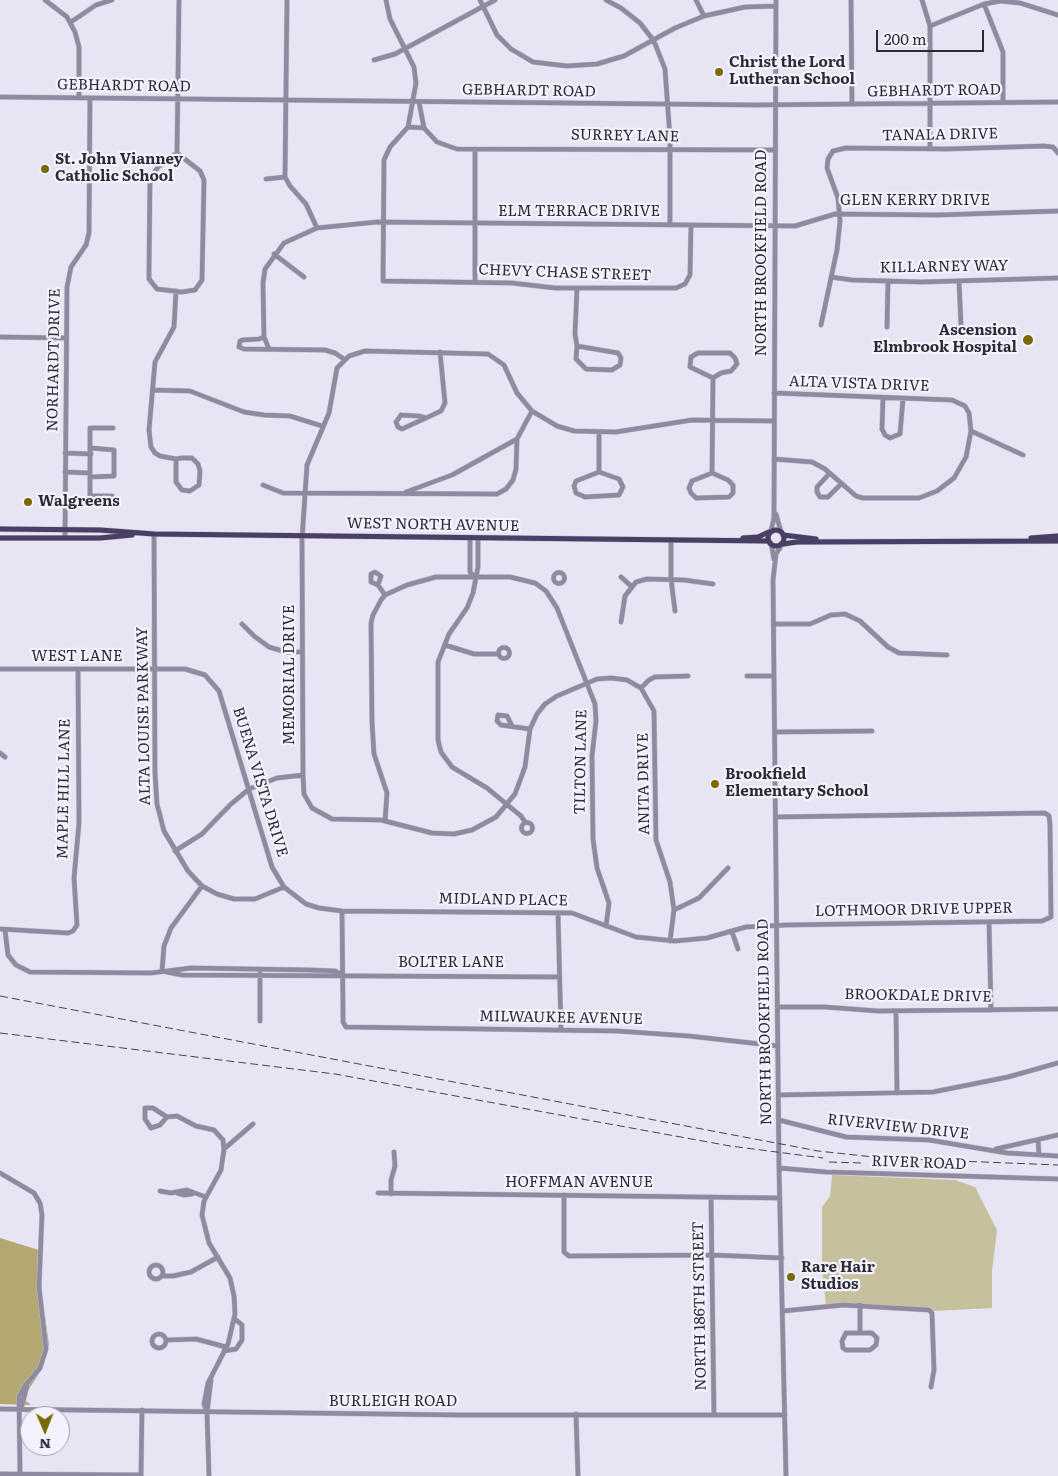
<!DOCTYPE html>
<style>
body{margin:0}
#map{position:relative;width:1058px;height:1476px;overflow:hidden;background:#e7e4f4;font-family:Literata,serif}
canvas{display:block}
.north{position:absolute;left:20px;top:1406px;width:50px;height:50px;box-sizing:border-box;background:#f4f2ff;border:1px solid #a4a2ad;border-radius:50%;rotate:179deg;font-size:14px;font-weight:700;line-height:20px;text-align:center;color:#2c2b31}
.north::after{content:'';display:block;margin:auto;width:18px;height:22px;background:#7b6a01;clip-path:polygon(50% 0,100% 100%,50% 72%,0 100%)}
.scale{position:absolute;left:876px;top:30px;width:108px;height:22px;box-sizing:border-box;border:2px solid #2c2b31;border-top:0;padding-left:6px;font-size:15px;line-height:18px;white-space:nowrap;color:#2c2b31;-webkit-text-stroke:4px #f4f2ff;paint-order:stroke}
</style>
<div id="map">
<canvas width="1058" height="1476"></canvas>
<div class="north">N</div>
<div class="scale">200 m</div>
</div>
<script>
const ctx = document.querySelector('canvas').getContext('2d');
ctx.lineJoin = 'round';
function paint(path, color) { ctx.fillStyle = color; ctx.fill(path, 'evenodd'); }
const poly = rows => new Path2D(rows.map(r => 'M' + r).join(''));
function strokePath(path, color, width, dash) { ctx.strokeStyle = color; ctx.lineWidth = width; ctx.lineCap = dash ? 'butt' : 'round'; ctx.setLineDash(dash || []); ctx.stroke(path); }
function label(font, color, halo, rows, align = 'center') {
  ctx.font = font + ' Literata,serif'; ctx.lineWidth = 4.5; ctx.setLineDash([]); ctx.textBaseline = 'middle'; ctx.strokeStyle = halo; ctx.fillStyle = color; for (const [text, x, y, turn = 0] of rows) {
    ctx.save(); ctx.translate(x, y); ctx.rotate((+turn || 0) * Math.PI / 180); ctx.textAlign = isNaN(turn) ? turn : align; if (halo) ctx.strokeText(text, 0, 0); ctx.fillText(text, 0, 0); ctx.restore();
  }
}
const green = poly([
 [832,1175,955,1180,975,1187,997,1230,992,1271,992,1308,933,1311,926,1308,826,1305,822,1269,822,1207,830,1196]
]);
const forest = poly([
 [0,1238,42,1251,42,1295,49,1345,42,1369,27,1392,26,1401,31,1405,0,1404]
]);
const minor = poly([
 [45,0,67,17,75,32,79,47,79,98],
 [287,0,285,177,290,186,306,204,317,228],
 [386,0,390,19,414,67,416,83,408,127,390,147,384,160,383,281,512,283,555,288,676,288,685,284,690,275,691,226],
 [480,0,497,35,511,49,533,62,567,66,597,64,624,56,675,28,704,16,745,7,776,6],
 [606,0,621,8,640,23,654,41,665,69,670,138,670,225],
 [696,0,704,16],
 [851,0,852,104],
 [922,0,930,26,930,149],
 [984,4,1003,52,1003,102],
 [71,22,96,5,112,0],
 [930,26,984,4,1000,1,1020,3,1058,15],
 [374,60,395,54,495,0],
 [0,97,755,105,1058,102],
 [419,102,424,128],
 [408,127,424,128,437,142,457,149,775,150],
 [177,153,200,171,204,180,202,280,195,290,182,292,157,289,149,279,149,271,150,179,158,167,177,153],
 [177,153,179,0],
 [266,179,285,177],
 [274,254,304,277],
 [831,277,852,280,922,282,1058,278],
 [959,281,961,326],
 [475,282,475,149],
 [577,288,575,334,577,346],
 [176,291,174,327,155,362,149,430,151,447,155,453,160,456,176,459],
 [821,325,837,250,840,221,838,198,827,168,828,159,833,151,846,148,947,149,1044,146,1053,147,1058,153],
 [887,327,888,281],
 [0,337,66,338],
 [264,337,259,339,243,340,240,341,239,347,244,349,325,350,335,353,344,359],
 [577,346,618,353,621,358,620,365,612,370,586,369,576,359,577,346],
 [269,349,264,337,263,283,265,269,284,243,317,228,377,222,795,226,835,214,938,215,1058,211],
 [698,353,730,353,735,358,737,364,731,371,721,373,713,378,690,367,691,357,698,353],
 [154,390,190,391,244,412,264,415,290,416,322,426],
 [883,398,882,429,885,435,890,438,900,434,903,399],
 [401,415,419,416,426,418,402,429,398,427,396,422,401,415],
 [426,418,441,411,445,403,440,352],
 [971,431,1023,455],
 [65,453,91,454],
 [182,458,192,458,198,464,200,471,199,485,190,491,182,490,176,482,176,459,182,458],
 [774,459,812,462,825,469,856,496,863,498,919,498,937,491,954,478,966,457,971,431,969,413,965,406,952,400,774,393],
 [65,472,90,473,90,428,113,428],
 [599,472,619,479,623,487,619,495,585,497,576,493,574,486,576,481,599,472],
 [599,472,599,433],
 [712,473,728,480,733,485,733,493,729,497,696,498,691,493,689,488,692,481,712,473],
 [712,473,713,378],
 [829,474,817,487,817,492,820,497,828,497,840,485],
 [90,476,90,496,112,496],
 [90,477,114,476,114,450,91,448],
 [263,485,283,493,497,494,506,489,513,480,516,469,517,439,532,411],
 [406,492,452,475,517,439],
 [776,514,781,532],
 [771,531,774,518,776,0],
 [154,534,155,773,157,804,164,831,188,871,202,886,217,894,234,899,255,899,284,887],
 [65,538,67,287,71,267,86,245,89,233,90,98],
 [470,539,470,572,474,576],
 [478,539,478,567,473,593,467,608,449,634,438,662,438,740,441,752,452,767,487,788,521,816,525,822],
 [671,541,671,579,675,611],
 [771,543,774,559],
 [781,546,776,554,773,580,779,1168,786,1476],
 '553.5 578a5.5 5.5 0 1 1 11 0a5.5 5.5 0 1 1-11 0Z',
 [621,577,631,586],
 [378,585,381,576,375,572,371,574,371,582,378,585,385,595],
 [621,622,625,596,636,582,647,579,684,580,713,584],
 [242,624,254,636,269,647,286,652,302,652],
 [774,624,810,624,831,615,845,614,860,621,888,647,899,653,947,655],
 [445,645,474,654,498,654],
 '498.5 653a5.5 5.5 0 1 1 11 0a5.5 5.5 0 1 1-11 0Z',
 [0,669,185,669,205,675,219,691,272,867,284,887,306,904,319,908,342,911,572,913,636,937,675,941,707,938,746,927,786,925,1042,921,1051,917,1050,824,1049,816,1045,813,776,817],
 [747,676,774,676],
 [641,688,649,680,655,677,688,676],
 [512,726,507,716,498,715,497,721,501,725,530,729],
 [775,732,872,731],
 [0,753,5,757],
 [385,821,387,793,374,754,372,722,371,623,373,615,381,600,385,595,407,585,436,577,510,577,535,583,546,591,557,608,595,704,596,721,592,756,593,839,597,868,609,903,606,926],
 '521.5 828a5.5 5.5 0 1 1 11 0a5.5 5.5 0 1 1-11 0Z',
 [175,851,202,834,230,805,249,789,277,778,303,775],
 [674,910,699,898,728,868],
 [342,911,343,1011,343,1022,346,1027,617,1031,689,1036,778,1046],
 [558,913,561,1030],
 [989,922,991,1010],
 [0,929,68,933,73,931,77,925,74,878,79,823,78,670],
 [5,930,8,955,16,965,30,972,151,973,191,968,310,970,335,971,342,975],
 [732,932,738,949],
 [670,941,674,910,670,882,656,840,654,711,641,688,627,680,611,678,597,679,557,696,545,704,537,714,530,729,525,767,515,794,496,817,472,830,454,834,432,833,381,820,332,819,312,808,304,794,303,775,302,539,307,465,329,413,337,368,349,356,365,351,488,354,504,365,517,393,532,411,557,426,574,431,616,432,692,420,774,421],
 [162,971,182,975,559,977],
 [162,971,164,946,171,928,202,886],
 [778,1007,825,1007,878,1011,1058,1009],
 [896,1011,897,1093],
 [260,1021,260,973],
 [779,1095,933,1092,1008,1077,1058,1063],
 [167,1117,153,1108,145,1108,145,1119,151,1128,160,1125,167,1117,177,1116,196,1126,214,1130,223,1140,224,1149,221,1170,204,1201,202,1215,209,1243,230,1278,234,1296,235,1314,228,1344,208,1383,204,1404,207,1412],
 [779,1120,846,1137,929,1140,1007,1153,1058,1156],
 [1038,1140,1039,1155],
 [224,1149,253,1124],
 [996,1149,1058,1135],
 [779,1168,826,1172,1058,1179],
 [0,1173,34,1193,40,1203,42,1215,39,1287,46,1349,40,1368,24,1387,19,1397,20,1474],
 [160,1191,171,1193,187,1190,206,1197],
 [177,1193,184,1195,192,1194],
 [378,1193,780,1198],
 [391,1194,391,1180,395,1166,394,1152],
 [564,1195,564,1252,569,1256,713,1255,782,1258],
 [711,1197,714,1415],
 '149 1272a7 7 0 1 1 14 0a7 7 0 1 1-14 0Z',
 [163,1276,173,1276,191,1272,218,1257],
 [860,1305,860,1333],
 [783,1311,843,1305,929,1310,932,1313,934,1370,931,1387],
 [846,1333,872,1333,877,1338,876,1345,870,1350,846,1350,843,1348,842,1341,846,1333],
 '152 1341a7 7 0 1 1 14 0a7 7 0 1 1-14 0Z',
 [167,1340,196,1339,226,1347],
 [224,1351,236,1349,242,1340,242,1325,235,1319],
 [0,1409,459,1415,785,1415],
 [21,1409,27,1386],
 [576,1414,578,1476],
 [0,1474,141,1475],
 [141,1476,142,1410],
 [209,1476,207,1412,211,1380]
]);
const major = poly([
 [0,529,100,530,154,534,769,541],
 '768 538a8 8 0 1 1 16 0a8 8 0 1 1-16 0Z',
 [783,535,816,539],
 [0,538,100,538,132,535],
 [743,538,758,537,769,532],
 [1031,538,1058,536],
 [783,544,797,542,1058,541]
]);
const rail = poly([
 [0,996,818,1151,883,1158,1058,1165],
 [0,1033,335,1074,730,1146,823,1158],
 [829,1162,861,1163]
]);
const markers = [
 [719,72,5,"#7b6a01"],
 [45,169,5,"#7b6a01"],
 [1028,340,6,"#7b6a01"],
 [28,502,5,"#7b6a01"],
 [715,784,5,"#7b6a01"],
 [791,1277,5,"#7b6a01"]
];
const poiNames = [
 ["Christ the Lord",729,63],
 ["Lutheran School",729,80],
 ["St. John Vianney",55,160],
 ["Catholic School",55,177],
 ["Ascension",1017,331,"right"],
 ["Elmbrook Hospital",1017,348,"right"],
 ["Walgreens",38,502],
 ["Brookfield",725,775],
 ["Elementary School",725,792],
 ["Rare Hair",801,1268],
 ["Studios",801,1285]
];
const streetNames = [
 ["GEBHARDT ROAD",124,86,1],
 ["GEBHARDT ROAD",529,91,1],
 ["GEBHARDT ROAD",934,91,-1],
 ["TANALA DRIVE",940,135,-1],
 ["SURREY LANE",625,136,1],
 ["GLEN KERRY DRIVE",915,201],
 ["ELM TERRACE DRIVE",579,212],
 ["NORTH BROOKFIELD ROAD",762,253,-90],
 ["KILLARNEY WAY",944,267,-1],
 ["CHEVY CHASE STREET",565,273,2],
 ["NORHARDT DRIVE",54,360,-89],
 ["ALTA VISTA DRIVE",859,384,2],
 ["WEST NORTH AVENUE",433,525,1],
 ["WEST LANE",77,657],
 ["MEMORIAL DRIVE",290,675,-90],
 ["ALTA LOUISE PARKWAY",144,716,-91],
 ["TILTON LANE",581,762,-89],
 ["BUENA VISTA DRIVE",260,782,73],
 ["ANITA DRIVE",644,784,-91],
 ["MAPLE HILL LANE",64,789,-89],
 ["MIDLAND PLACE",503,900,1],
 ["LOTHMOOR DRIVE UPPER",914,910,-1],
 ["BOLTER LANE",451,963],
 ["BROOKDALE DRIVE",918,996,1],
 ["MILWAUKEE AVENUE",561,1018,1],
 ["NORTH BROOKFIELD ROAD",765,1022,-91],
 ["RIVERVIEW DRIVE",898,1127,6],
 ["RIVER ROAD",919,1163,2],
 ["HOFFMAN AVENUE",579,1183],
 ["NORTH 186TH STREET",700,1306,-91],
 ["BURLEIGH ROAD",393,1402]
];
paint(green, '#c7c09d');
paint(forest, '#b3a872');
strokePath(minor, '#c2bfcd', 5.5);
strokePath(major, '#c2bfcd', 6);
strokePath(minor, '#8f8aa0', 4.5);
strokePath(major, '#493f64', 5);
strokePath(rail, '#46454c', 1, [8, 4]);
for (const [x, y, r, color] of markers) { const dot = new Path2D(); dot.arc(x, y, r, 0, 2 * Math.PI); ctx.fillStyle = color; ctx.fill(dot); strokePath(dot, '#f4f2ff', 2); }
label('bold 15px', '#2c2b31', '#f4f2ff', poiNames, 'left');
label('15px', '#2c2b31', '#f4f2ff', streetNames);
</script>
